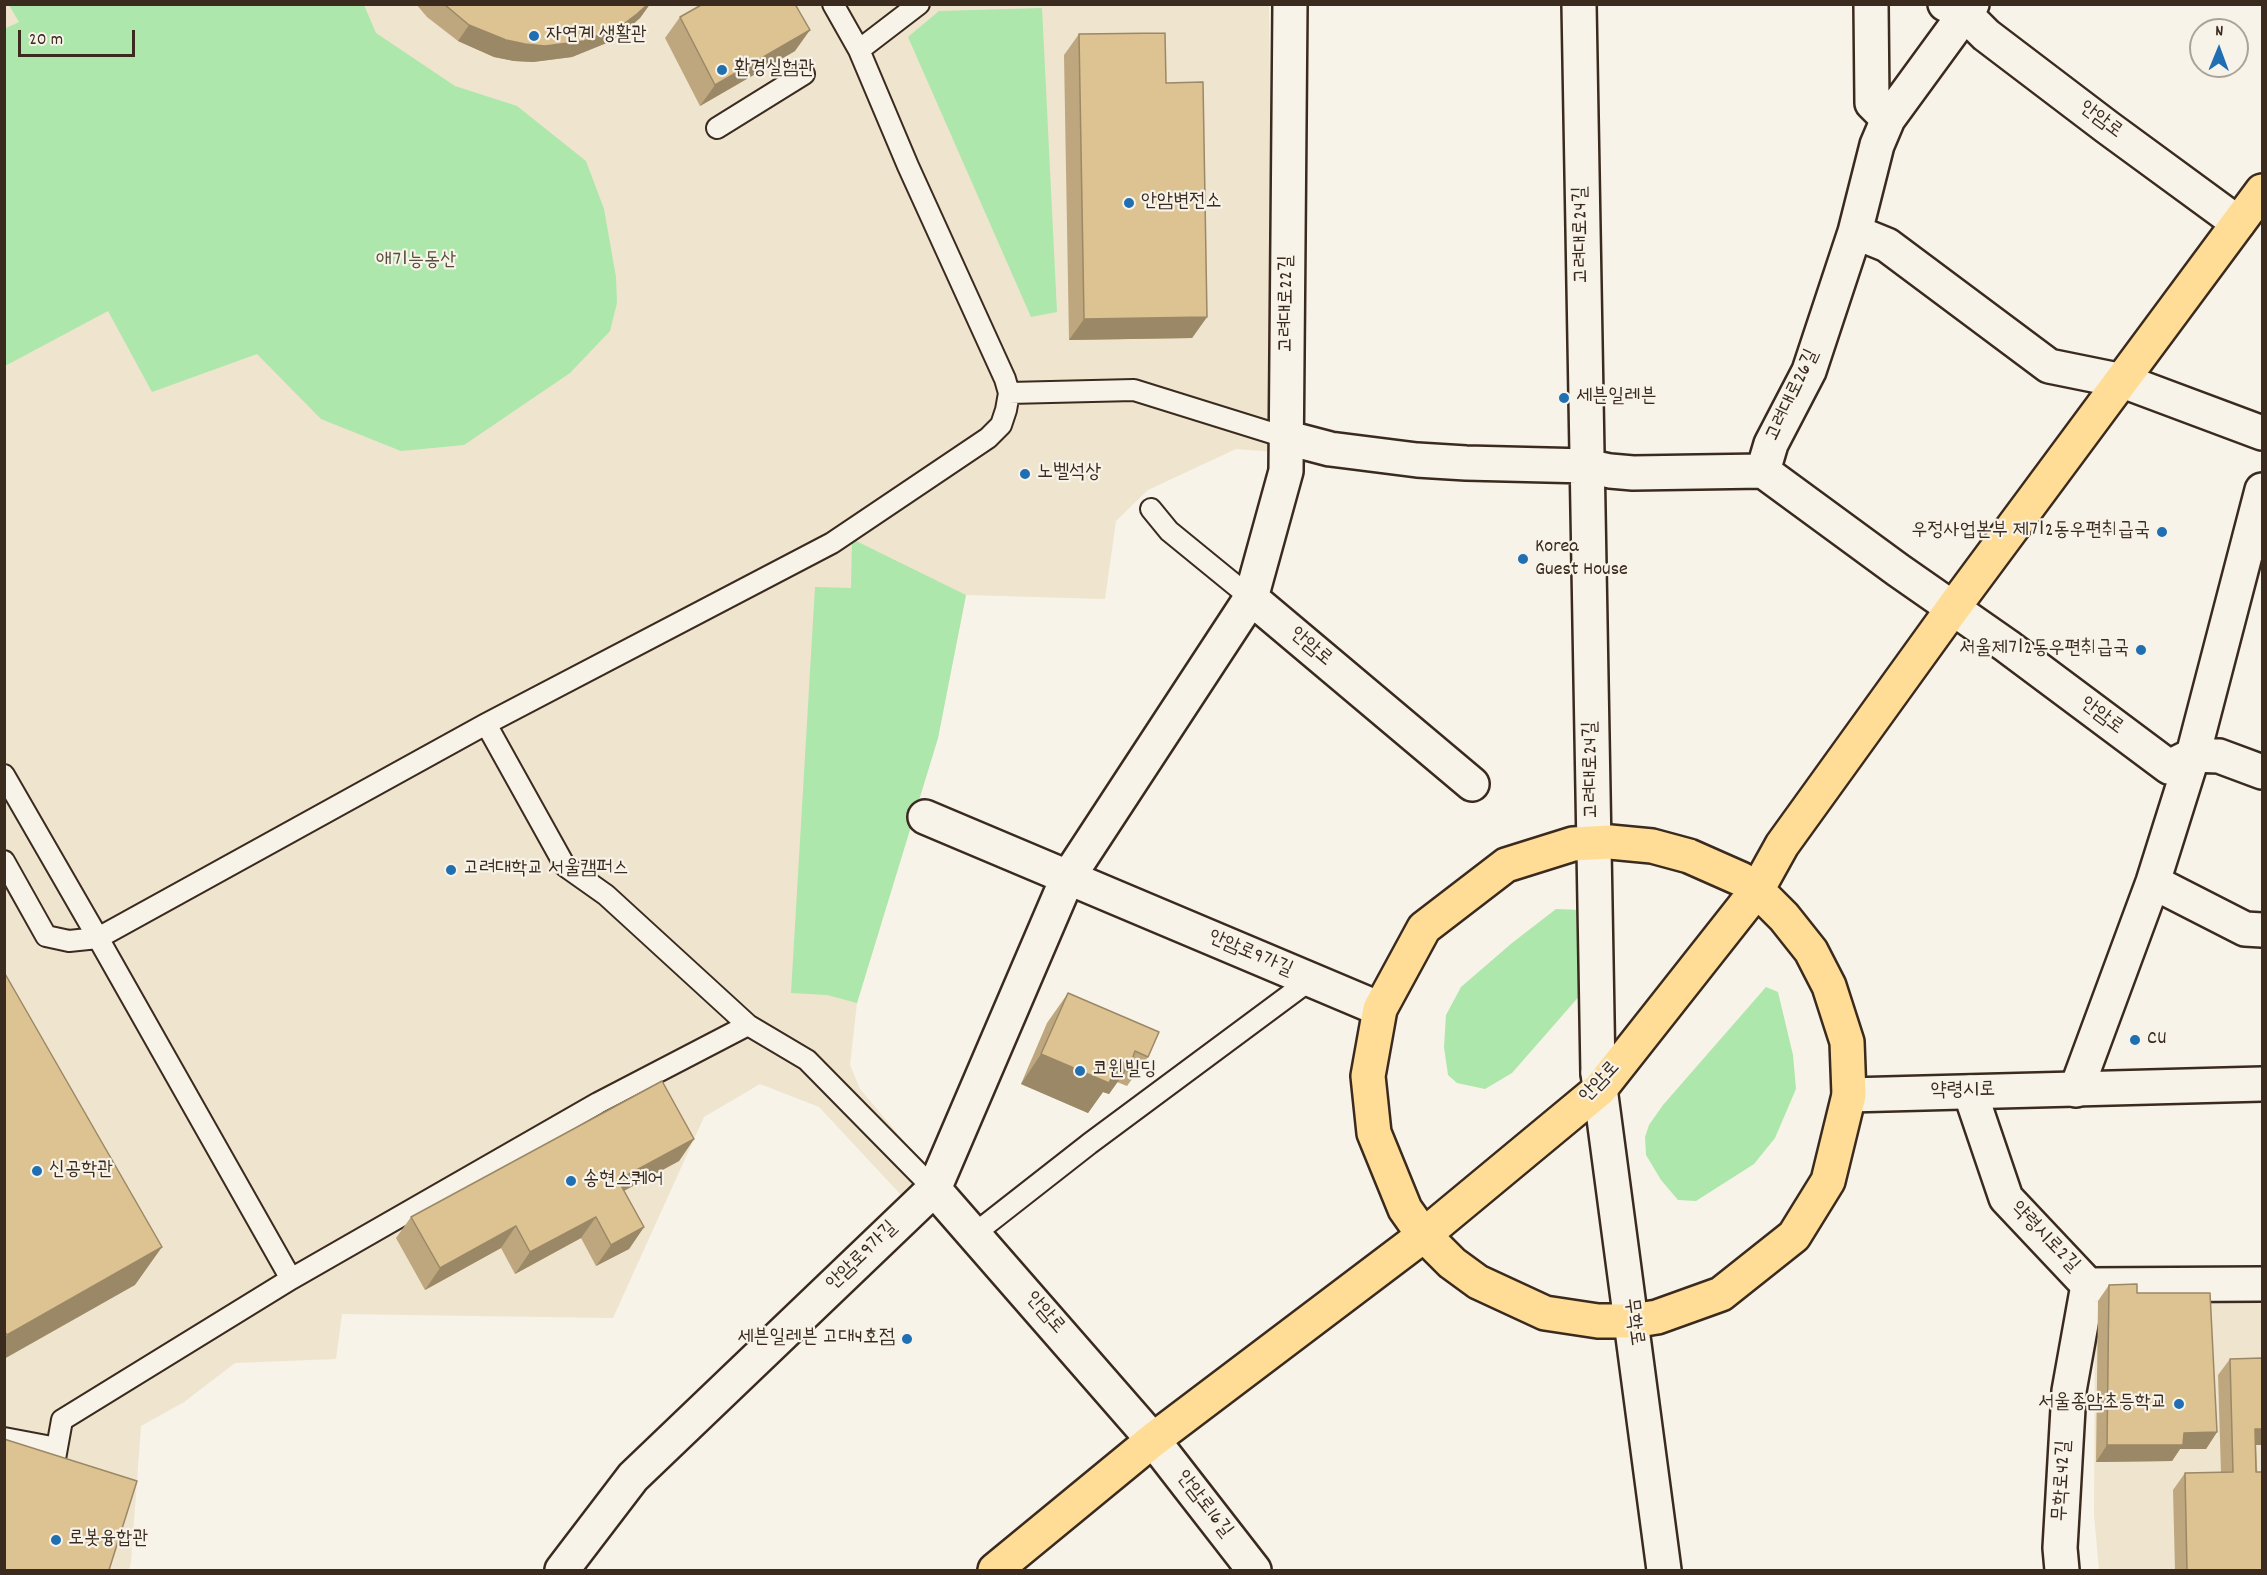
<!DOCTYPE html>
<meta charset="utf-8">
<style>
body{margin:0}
#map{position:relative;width:2267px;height:1575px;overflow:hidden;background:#f7f3e8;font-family:Dekko,sans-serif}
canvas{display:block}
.frame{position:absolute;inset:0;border:6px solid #3b2a1e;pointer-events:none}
.north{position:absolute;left:2189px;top:18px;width:60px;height:60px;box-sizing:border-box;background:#f7f3e8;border:2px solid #aca397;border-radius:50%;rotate:1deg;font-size:16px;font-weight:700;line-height:24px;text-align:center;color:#3b2a1e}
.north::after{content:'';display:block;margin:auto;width:21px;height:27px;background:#1f6fb2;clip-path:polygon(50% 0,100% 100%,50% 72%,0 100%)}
.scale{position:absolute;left:18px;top:30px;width:117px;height:27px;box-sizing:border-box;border:3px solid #3b2a1e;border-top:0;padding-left:8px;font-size:18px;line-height:21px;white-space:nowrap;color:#3b2a1e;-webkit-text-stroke:4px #f7f3e8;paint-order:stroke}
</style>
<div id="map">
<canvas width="2267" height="1575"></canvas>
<div class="frame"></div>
<div class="north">N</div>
<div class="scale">20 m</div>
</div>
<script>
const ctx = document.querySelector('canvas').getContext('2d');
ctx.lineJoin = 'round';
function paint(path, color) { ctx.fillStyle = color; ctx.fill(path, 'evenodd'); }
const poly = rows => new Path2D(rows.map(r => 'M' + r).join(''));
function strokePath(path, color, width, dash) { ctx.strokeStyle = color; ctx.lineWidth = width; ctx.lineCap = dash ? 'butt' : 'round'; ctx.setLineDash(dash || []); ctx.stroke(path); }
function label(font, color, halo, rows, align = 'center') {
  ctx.font = font + ' Dekko,"Poor Story",sans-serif'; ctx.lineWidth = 4.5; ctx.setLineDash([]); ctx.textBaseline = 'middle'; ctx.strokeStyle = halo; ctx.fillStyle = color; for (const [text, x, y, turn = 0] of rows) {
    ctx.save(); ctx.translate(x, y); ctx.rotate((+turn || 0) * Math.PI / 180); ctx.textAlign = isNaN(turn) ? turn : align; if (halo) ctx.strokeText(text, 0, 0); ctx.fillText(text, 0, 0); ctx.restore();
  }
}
const built = poly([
 [5,5,1269,5,1274,452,1236,449,1148,490,1116,521,1105,599,966,595,938,738,857,1003,850,1065,860,1089,924,1165,944,1165,934,1189,901,1195,819,1107,760,1084,704,1117,613,1318,342,1314,336,1359,235,1363,184,1402,141,1426,131,1562,129,1570,5,1570],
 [2262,1292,2262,1570,2099,1570,2094,1515,2095,1294]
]);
const green = poly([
 [9,5,364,5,376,33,455,86,517,106,586,161,604,209,616,277,617,303,610,331,570,373,464,445,401,451,321,419,257,354,152,392,108,311,5,366,4,29,19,22],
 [1042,8,1057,312,1031,317,908,37,939,11],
 [852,539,966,595,938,738,857,1003,827,995,791,993,815,587,851,588],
 [1556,909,1582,910,1582,993,1512,1073,1485,1089,1457,1083,1448,1075,1444,1047,1446,1015,1461,987,1512,943],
 [1766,987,1778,992,1793,1055,1796,1089,1775,1138,1754,1164,1696,1201,1678,1200,1661,1180,1646,1155,1645,1137,1649,1125,1663,1105]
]);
const lane = poly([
 [859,50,919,4],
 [717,128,804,74],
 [1009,393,1134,390,1288,438],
 [1151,509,1169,531,1251,598],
 [4,775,98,938,486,724,832,543,988,438,1001,425,1006,410,1009,393,1005,379,908,166,859,50,833,4],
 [4,861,46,936,69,941,98,938,291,1279,598,1103,748,1025,606,895,565,866,486,724],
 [748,1025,807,1060,934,1189],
 [974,1234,1089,1144,1310,980],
 [4,1438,57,1448],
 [51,1481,62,1420,291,1279]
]);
const street = poly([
 [1579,4,1598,1073],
 [1945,4,1965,14,1986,35,2107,127,2238,223],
 [1888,119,1972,4],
 [1855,232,1887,245,2049,366,2123,381,2262,433],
 [1288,438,1330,449,1417,460,1466,463,1587,466,1610,471,1633,473,1763,471,1771,444,1809,371,1855,232,1877,145,1888,119,1872,103,1871,4],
 [1763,471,1898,570,2007,646,2169,767,2193,755,2219,756,2262,772],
 [1251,598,1472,784],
 [925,817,1380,1009],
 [2153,882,2245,929,2262,930],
 [2076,1090,2153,882,2193,755,2262,490],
 [1970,1092,2006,1198,2088,1285,2262,1284],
 [934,1189,1153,1440,1254,1570],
 [562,1570,633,1477,934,1189,1067,879,1251,598,1286,471,1290,4],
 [2062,1570,2060,1548,2069,1391,2088,1285]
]);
const secondary = poly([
 [1598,1073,1664,1570],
 [1849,1095,2262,1084]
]);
const primary = poly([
 [1417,1226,1405,1209,1374,1133,1368,1076,1380,1009,1424,928,1506,865,1573,844,1610,842,1652,846,1689,856,1741,879],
 [1424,1235,1452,1263,1478,1282,1545,1313,1598,1321,1632,1321,1657,1317,1721,1294,1794,1236,1828,1181,1849,1095,1847,1042,1829,986,1811,951,1784,917,1757,890],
 [995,1570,1153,1440,1424,1235,1600,1089,1757,890,1782,845,1953,608,2262,191]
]);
const wall = poly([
 [416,4,650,4,640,18,625,31,609,42,572,57,533,62,514,61,494,57,458,41,427,17],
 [680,17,795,51,700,106,665,38],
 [1079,34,1166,83,1207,317,1192,338,1069,340,1064,55],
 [1068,993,1148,1057,1127,1086,1117,1082,1109,1094,1103,1092,1088,1113,1021,1084,1047,1023],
 [694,1139,679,1161,624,1191,644,1227,629,1249,596,1266,581,1238,515,1274,501,1248,425,1290,396,1238,411,1217],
 [2109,1285,2137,1293,2217,1432,2206,1449,2180,1449,2172,1461,2096,1462,2098,1301],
 [2230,1359,2256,1445,2262,1570,2175,1570,2173,1490,2185,1473,2221,1473,2218,1375]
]);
const shadedWall = poly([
 [650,4,640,18,625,31,609,42,572,57,533,62,514,61,494,57,458,41,469,25],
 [810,30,795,51,700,106,715,85],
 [1207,317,1192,338,1069,340,1084,319],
 [1041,1054,1119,1061,1130,1065,1109,1094,1103,1092,1088,1113,1021,1084],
 [694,1139,679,1161,603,1202,618,1180],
 [596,1217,581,1238,515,1274,530,1252],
 [516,1226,501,1248,425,1290,440,1268],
 [644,1227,629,1249,596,1266,611,1245],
 [162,1247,135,1285,4,1359,4,1338,7,1335],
 [2255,1429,2262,1429,2262,1445,2244,1445],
 [2217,1432,2206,1449,2180,1449,2172,1461,2096,1462,2107,1445,2184,1433]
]);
const building = poly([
 [444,4,648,4,637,14,621,26,584,41,545,46,525,44,506,40,469,25,444,4],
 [703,4,795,4,810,30,715,85,680,17,703,4],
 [1165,33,1166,83,1203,82,1207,317,1084,319,1079,34,1165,33],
 [4,972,162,1247,7,1335,4,1331,4,972],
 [1068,993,1159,1032,1148,1057,1135,1051,1130,1065,1119,1061,1109,1083,1041,1054,1068,993],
 [662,1081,694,1139,618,1180,644,1227,611,1245,596,1217,530,1252,516,1226,440,1268,411,1217,662,1081],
 [2137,1284,2137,1293,2210,1293,2217,1432,2184,1433,2183,1445,2107,1445,2109,1285,2137,1284],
 [2262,1358,2262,1429,2255,1429,2256,1472,2262,1472,2262,1570,2187,1570,2185,1473,2233,1472,2230,1359,2262,1358],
 [4,1439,137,1481,109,1570,4,1570,4,1439]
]);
const markers = [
 [534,36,6,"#1f6fb2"],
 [722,70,6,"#1f6fb2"],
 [1129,203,6,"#1f6fb2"],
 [1564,398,6,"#1f6fb2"],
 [1025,474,6,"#1f6fb2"],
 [2162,532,6,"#1f6fb2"],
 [1523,559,6,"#1f6fb2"],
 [2141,650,6,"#1f6fb2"],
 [451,870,6,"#1f6fb2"],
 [2135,1040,6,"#1f6fb2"],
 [1080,1071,6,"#1f6fb2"],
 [37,1171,6,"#1f6fb2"],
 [571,1181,6,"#1f6fb2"],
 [907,1339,6,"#1f6fb2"],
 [2179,1404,6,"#1f6fb2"],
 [56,1540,6,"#1f6fb2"]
];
const poiNames = [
 ["자연계 생활관",546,36],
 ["환경실험관",734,70],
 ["안암변전소",1141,203],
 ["세븐일레븐",1576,398],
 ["노벨석상",1037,474],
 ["우정사업본부 제기2동우편취급국",2150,532,"right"],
 ["Korea",1535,548],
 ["Guest House",1535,571],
 ["서울제기2동우편취급국",2129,650,"right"],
 ["고려대학교 서울캠퍼스",463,870],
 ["CU",2147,1040],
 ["코윈빌딩",1092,1071],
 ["신공학관",49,1171],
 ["송현스퀘어",583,1181],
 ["세븐일레븐 고대4호점",895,1339,"right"],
 ["서울종암초등학교",2167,1404,"right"],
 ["로봇융합관",68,1540]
];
const streetNames = [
 ["안암로",2100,121,37],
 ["고려대로24길",1583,235,-91],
 ["고려대로22길",1288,304,-90],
 ["고려대로26길",1794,396,-65],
 ["안암로",1310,648,40],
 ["안암로",2101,717,37],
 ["고려대로24길",1593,770,-91],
 ["안암로9가길",1250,955,23],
 ["안암로",1601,1083,-47],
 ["약령시로",1963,1092,-1],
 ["약령시로2길",2044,1238,46],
 ["안암로9가길",863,1257,-44],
 ["안암로",1044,1314,49],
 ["무학로",1632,1322,82],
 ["무학로42길",2064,1481,-87],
 ["안암로16길",1203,1505,52]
];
const parkNames = [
 ["애기능동산",416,262]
];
paint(built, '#efe4ce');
paint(green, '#ade7ab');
strokePath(lane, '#3b2a1e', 24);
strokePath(street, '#3b2a1e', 38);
strokePath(secondary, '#3b2a1e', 38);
strokePath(primary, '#3b2a1e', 38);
strokePath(lane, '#f7f3e8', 20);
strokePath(street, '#f7f3e8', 33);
strokePath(secondary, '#f7f3e8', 33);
strokePath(primary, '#ffdd96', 33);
paint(wall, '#bea77e');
paint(shadedWall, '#9b8866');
paint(building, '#ddc292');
strokePath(building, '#9b8866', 1.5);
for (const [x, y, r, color] of markers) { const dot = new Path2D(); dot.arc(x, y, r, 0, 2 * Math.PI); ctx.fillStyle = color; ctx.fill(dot); strokePath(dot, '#f7f3e8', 2); }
label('20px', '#3b2a1e', '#f7f3e8', poiNames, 'left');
label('20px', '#3b2a1e', '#f7f3e8', streetNames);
label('20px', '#52503a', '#f7f3e8', parkNames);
</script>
